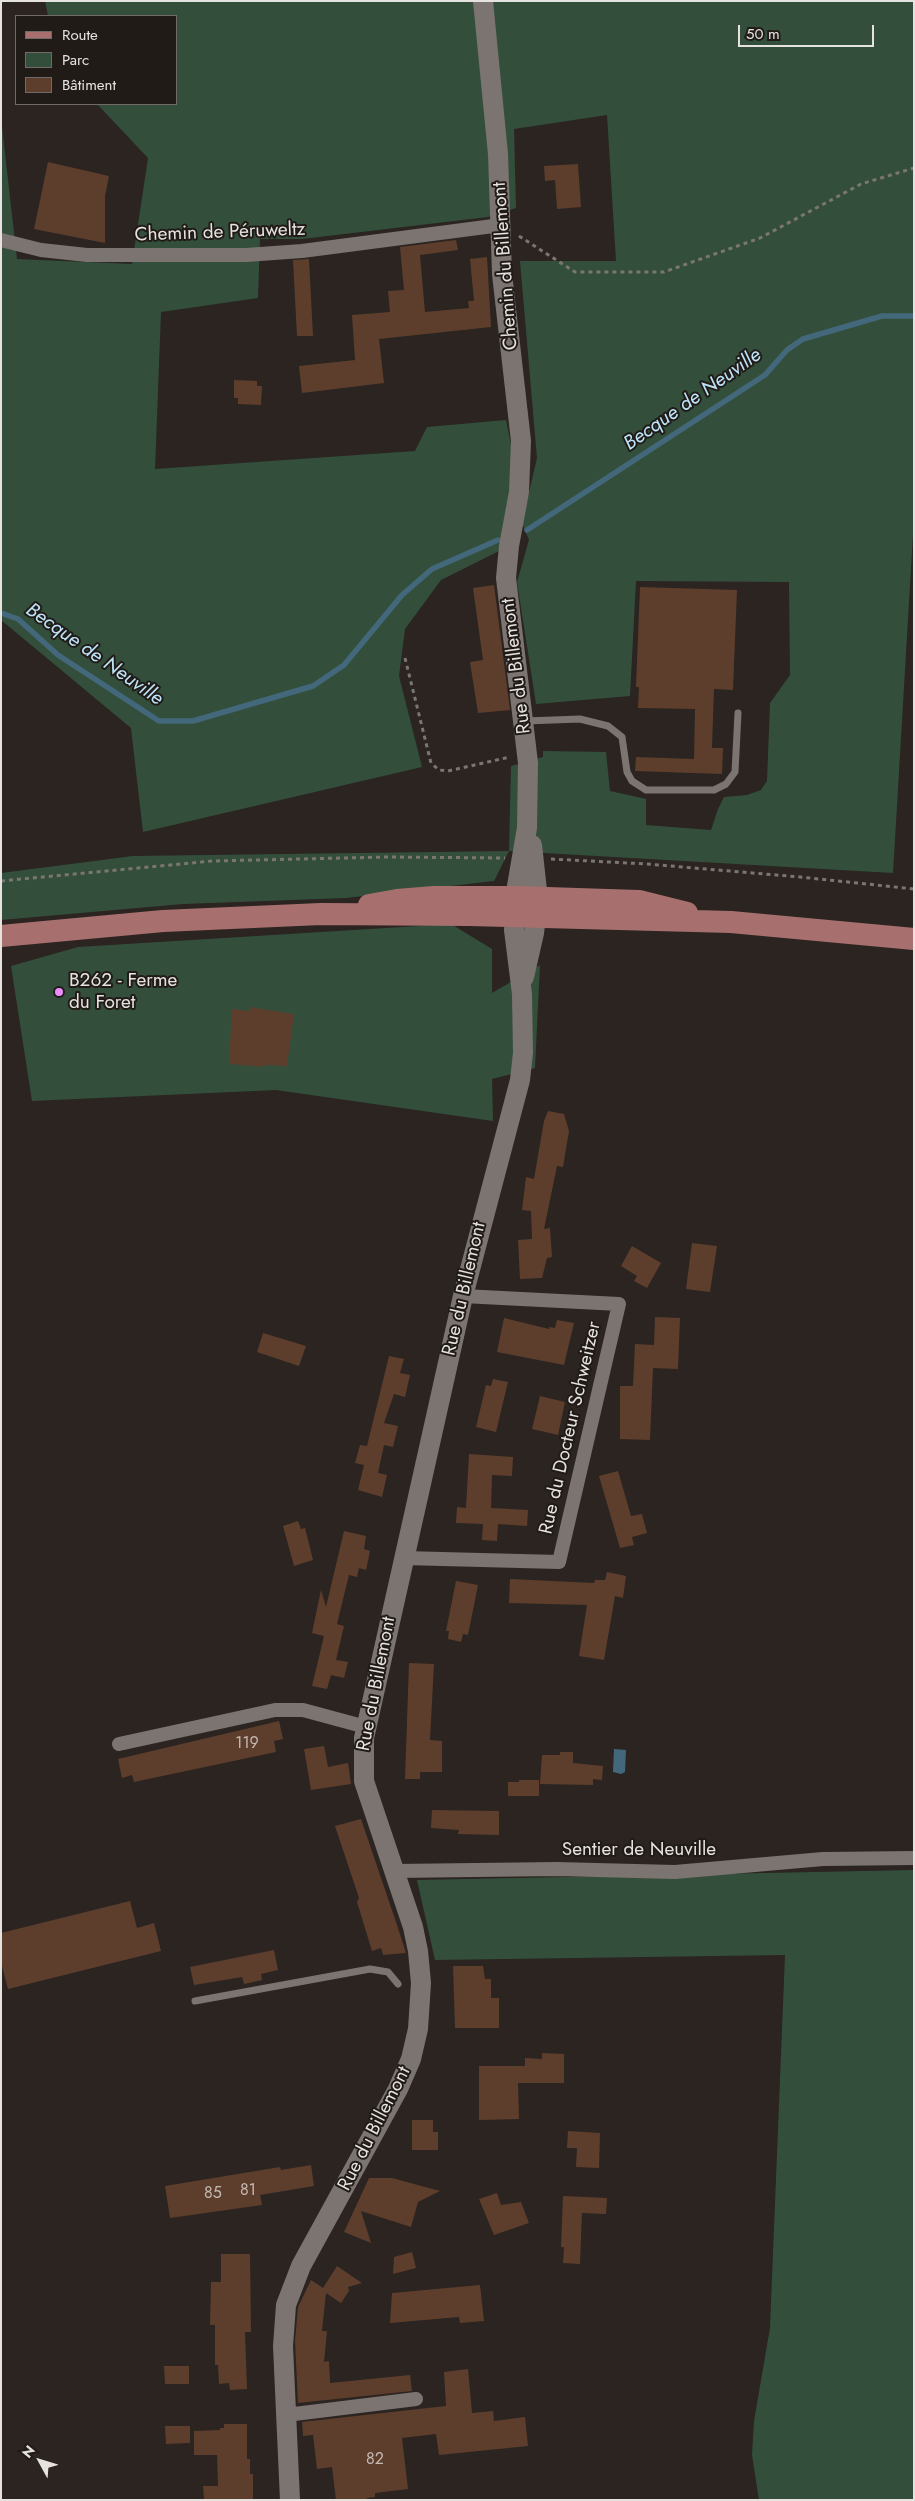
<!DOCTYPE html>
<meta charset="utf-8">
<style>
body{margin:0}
#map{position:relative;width:915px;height:2501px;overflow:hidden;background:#2b2421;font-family:Jost,sans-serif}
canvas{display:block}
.frame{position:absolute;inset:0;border:2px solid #e6e2e0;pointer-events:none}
.legend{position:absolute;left:15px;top:15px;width:162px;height:90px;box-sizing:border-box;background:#211b18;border:1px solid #706b68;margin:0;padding:6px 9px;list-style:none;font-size:15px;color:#e6e2e0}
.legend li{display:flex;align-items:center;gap:10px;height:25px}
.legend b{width:25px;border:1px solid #706b68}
.north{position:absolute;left:15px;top:2436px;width:50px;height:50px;-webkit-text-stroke:4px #211b18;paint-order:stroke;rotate:309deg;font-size:14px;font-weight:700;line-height:20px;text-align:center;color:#e6e2e0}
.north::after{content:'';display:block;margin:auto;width:18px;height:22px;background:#e6e2e0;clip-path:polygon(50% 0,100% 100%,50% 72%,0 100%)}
.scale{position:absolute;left:738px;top:25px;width:136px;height:22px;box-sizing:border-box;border:2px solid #e6e2e0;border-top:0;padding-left:6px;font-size:15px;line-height:18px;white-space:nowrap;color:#e6e2e0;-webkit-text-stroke:4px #211b18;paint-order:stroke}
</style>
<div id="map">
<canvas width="915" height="2501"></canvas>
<div class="frame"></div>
<ul class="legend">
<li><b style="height:6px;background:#a7706e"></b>Route</li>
<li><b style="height:14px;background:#334f3b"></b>Parc</li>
<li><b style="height:14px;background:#5d3e2c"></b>Bâtiment</li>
</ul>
<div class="north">N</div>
<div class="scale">50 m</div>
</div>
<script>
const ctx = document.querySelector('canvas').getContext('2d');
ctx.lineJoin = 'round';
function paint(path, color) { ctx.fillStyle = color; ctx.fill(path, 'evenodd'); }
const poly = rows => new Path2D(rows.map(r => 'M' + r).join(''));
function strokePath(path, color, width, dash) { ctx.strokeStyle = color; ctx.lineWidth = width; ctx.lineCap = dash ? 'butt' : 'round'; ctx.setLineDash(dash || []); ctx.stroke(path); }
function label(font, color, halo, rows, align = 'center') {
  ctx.font = font + ' Jost,sans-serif'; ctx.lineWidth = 4; ctx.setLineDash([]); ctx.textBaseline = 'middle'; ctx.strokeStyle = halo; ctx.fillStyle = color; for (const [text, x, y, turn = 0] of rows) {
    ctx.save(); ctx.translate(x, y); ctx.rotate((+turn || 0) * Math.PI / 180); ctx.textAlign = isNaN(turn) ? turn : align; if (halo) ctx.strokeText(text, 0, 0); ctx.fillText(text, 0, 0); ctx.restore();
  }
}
const green = poly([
 [45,1,914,1,914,517,893,873,509,851,494,881,346,898,183,904,1,920,1,873,133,856,509,851,511,766,543,757,543,751,606,752,610,791,646,799,646,825,711,830,718,809,724,797,747,795,761,790,767,781,770,703,790,675,789,582,636,581,630,696,536,704,517,582,529,540,522,523,537,458,520,261,616,261,607,115,514,129,516,208,488,217,302,239,260,239,258,298,161,312,155,469,415,451,427,427,506,420,515,464,499,551,441,580,405,629,399,676,422,767,143,832,131,728,1,620,1,118,17,259,132,264,148,158,97,104,176,104,176,16,48,16],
 [451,924,492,949,492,993,540,965,535,1068,492,1079,493,1121,276,1090,32,1101,11,966,78,947],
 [914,1870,914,2500,759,2500,752,2455,754,2421,770,2328,785,1955,435,1960,417,1880]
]);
const water = poly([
 [614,1749,626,1750,625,1772,621,1774,613,1772]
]);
const stream = poly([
 [527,530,765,375,787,350,803,339,882,316,914,316],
 [1,613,18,619,58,655,159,721,193,721,313,686,344,665,402,595,432,569,498,540]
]);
const building = poly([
 [48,162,109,176,105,196,105,243,34,229],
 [578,164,581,207,557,209,555,180,545,181,544,166],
 [456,240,458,250,420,255,425,312,469,308,468,301,474,301,470,259,487,257,491,327,379,339,384,383,302,393,299,366,355,360,352,315,390,312,388,291,404,290,400,247],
 [309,259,313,336,297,336,293,260],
 [234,380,257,381,257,386,262,386,261,405,238,404,238,398,234,398],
 [494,585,510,710,478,713,470,662,483,660,473,588],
 [640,587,737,590,733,690,714,689,712,748,723,748,722,774,635,771,636,757,694,759,695,709,638,708,639,687,636,687],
 [249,1007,294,1014,287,1066,264,1065,264,1067,229,1064,232,1009,249,1011],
 [548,1111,564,1114,569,1131,563,1167,557,1166,544,1229,550,1228,552,1257,547,1258,542,1278,520,1279,518,1240,532,1239,531,1211,522,1210,526,1177,534,1179,544,1121],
 [692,1243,717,1246,710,1292,686,1289],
 [632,1246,661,1263,647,1288,634,1281,637,1276,621,1266],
 [655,1317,680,1318,678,1369,653,1368,650,1440,620,1439,620,1386,633,1386,635,1344,654,1345],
 [504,1318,549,1329,549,1327,555,1328,557,1320,574,1323,564,1365,497,1352],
 [263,1333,306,1346,299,1366,257,1352],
 [389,1356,404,1359,400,1373,410,1375,405,1397,394,1394,384,1423,398,1426,393,1447,384,1445,378,1473,387,1475,382,1497,358,1490,364,1465,355,1463,360,1445,367,1446],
 [493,1379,508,1382,496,1432,476,1427,486,1385,491,1386],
 [540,1396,565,1402,558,1435,532,1429],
 [469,1454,513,1457,512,1476,492,1475,491,1508,528,1510,527,1526,498,1524,497,1541,482,1540,483,1524,456,1523,457,1507,466,1508],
 [618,1471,631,1516,642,1514,647,1533,632,1537,634,1545,620,1548,599,1476],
 [298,1521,301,1529,305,1528,313,1560,294,1566,283,1526],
 [344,1531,366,1536,364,1549,370,1551,366,1570,359,1568,357,1577,349,1575,337,1624,344,1626,336,1660,348,1662,344,1678,331,1675,327,1689,312,1686,324,1636,312,1633,321,1590,326,1607],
 [607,1572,626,1576,623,1598,615,1596,604,1660,579,1656,587,1605,509,1603,510,1579,594,1583,595,1580,605,1580],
 [456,1581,478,1585,468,1635,463,1634,461,1642,448,1639,449,1631,446,1631],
 [409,1663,434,1664,430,1740,442,1741,442,1772,420,1772,420,1779,405,1779],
 [279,1721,283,1739,274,1741,276,1752,134,1782,132,1775,122,1778,118,1759],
 [324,1746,328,1767,348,1763,351,1784,311,1790,304,1749],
 [560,1752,573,1752,573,1763,603,1766,602,1780,593,1779,593,1785,540,1784,542,1755,560,1755],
 [519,1780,539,1780,539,1796,508,1796,508,1782,519,1782],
 [432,1810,499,1811,499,1835,458,1834,459,1830,431,1828],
 [361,1819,396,1922,406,1953,383,1955,381,1948,372,1951,357,1902,359,1898,335,1826],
 [130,1901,137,1928,154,1923,161,1951,8,1989,1,1962,1,1933],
 [274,1950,278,1970,261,1974,262,1980,244,1984,242,1977,194,1985,190,1967],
 [453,1966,483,1966,485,1979,491,1979,491,1998,499,1998,499,2028,455,2028],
 [542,2053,564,2054,564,2083,518,2083,519,2119,479,2120,479,2066,525,2066,525,2058,542,2059],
 [412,2120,433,2120,433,2132,438,2132,438,2150,412,2150],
 [568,2131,600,2133,599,2168,576,2167,577,2148,567,2148],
 [311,2165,314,2186,260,2195,262,2205,170,2218,165,2186,280,2167,281,2170],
 [369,2178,392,2178,440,2191,418,2202,411,2227,361,2211,371,2243,344,2232],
 [497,2193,501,2205,521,2202,529,2223,494,2235,479,2199],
 [563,2196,607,2198,606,2214,582,2213,580,2264,563,2263,564,2247,561,2247],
 [412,2252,416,2268,393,2274,394,2257],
 [221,2254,250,2254,251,2332,245,2332,247,2389,230,2390,229,2383,219,2384,218,2365,215,2365,215,2325,210,2325,211,2282,221,2282],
 [337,2266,362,2283,348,2287,349,2291,341,2303,326,2293,322,2331,327,2331,324,2362,329,2361,330,2383,410,2375,412,2391,298,2403,295,2341,298,2307,311,2280,323,2288],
 [480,2285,484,2321,460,2323,459,2317,390,2323,392,2293],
 [164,2366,189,2366,189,2384,165,2384],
 [468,2369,472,2413,493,2411,494,2421,525,2417,528,2446,439,2455,436,2434,402,2438,408,2489,375,2493,375,2497,367,2498,368,2500,336,2500,332,2467,317,2469,313,2435,303,2436,302,2422,446,2406,444,2372],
 [224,2424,247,2424,247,2459,250,2459,250,2474,253,2474,253,2500,204,2500,203,2486,218,2486,217,2455,194,2455,194,2431,220,2430,220,2428,224,2428],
 [165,2426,190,2426,190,2443,166,2444]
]);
const path = poly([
 [519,236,575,272,664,272,760,238,861,184,914,168],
 [405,658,431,763,439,770,448,771,510,757],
 [551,859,647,864,800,877,914,889],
 [1,881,212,861,388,857,505,858]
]);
const lane = poly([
 [525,721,580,719,608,726,622,737,627,772,632,781,646,790,714,790,726,784,735,772,738,713],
 [195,2001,370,1969,388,1972,398,1984]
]);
const street = poly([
 [1,240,41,250,87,255,246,255,302,251,501,225],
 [403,1558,559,1562,619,1304,463,1296],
 [119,1744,275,1710,303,1710,366,1727],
 [394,1871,557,1869,675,1872,823,1859,914,1858],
 [286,2415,416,2399]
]);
const secondary = poly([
 [524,977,534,933,538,899,532,845],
 [290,2500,283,2346,286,2305,301,2266,398,2089,411,2059,418,2029,421,1983,418,1951,413,1927,364,1781,364,1738,463,1296,520,1080,523,1053,522,994,514,930,517,886,527,828,528,763,506,578,509,546,519,492,521,441,502,274,498,154,483,1]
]);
const primary = poly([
 [369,905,397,900,434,897,516,897,639,901,687,913],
 [1,936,163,921,321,914,469,915,731,922,914,939]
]);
const markers = [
 [59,992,5,"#ea8dfd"]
];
const numberNames = [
 ["119",247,1744],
 ["81",248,2191],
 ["85",213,2194],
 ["82",375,2460]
];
const streetNames = [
 ["Chemin de Péruweltz",220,233,-2],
 ["Chemin du Billemont",506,266,-94],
 ["Rue du Billemont",517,666,-97],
 ["Rue du Billemont",465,1289,-77],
 ["Rue du Docteur Schweitzer",571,1428,-77],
 ["Rue du Billemont",377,1684,-79],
 ["Sentier de Neuville",639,1850],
 ["Rue du Billemont",375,2129,-63]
];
const poiNames = [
 ["B262 - Ferme",69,981],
 ["du Foret",69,1003]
];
const waterNames = [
 ["Becque de Neuville",693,400,-35],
 ["Becque de Neuville",94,655,35]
];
paint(green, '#334f3b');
paint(water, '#43687b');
strokePath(stream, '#43687b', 5.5);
paint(building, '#5d3e2c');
strokePath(path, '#7c7673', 3, [4, 4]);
strokePath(lane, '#7c7470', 7);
strokePath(street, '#7c7470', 14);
strokePath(secondary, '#7c7470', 20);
strokePath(primary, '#a7706e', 22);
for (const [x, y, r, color] of markers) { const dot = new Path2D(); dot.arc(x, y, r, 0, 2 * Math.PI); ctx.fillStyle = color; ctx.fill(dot); strokePath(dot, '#211b18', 2); }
label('16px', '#c4b9b3', null, numberNames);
label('19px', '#e6e2e0', '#211b18', streetNames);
label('19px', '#e6e2e0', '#211b18', poiNames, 'left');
label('italic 20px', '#bee4fa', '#211b18', waterNames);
</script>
